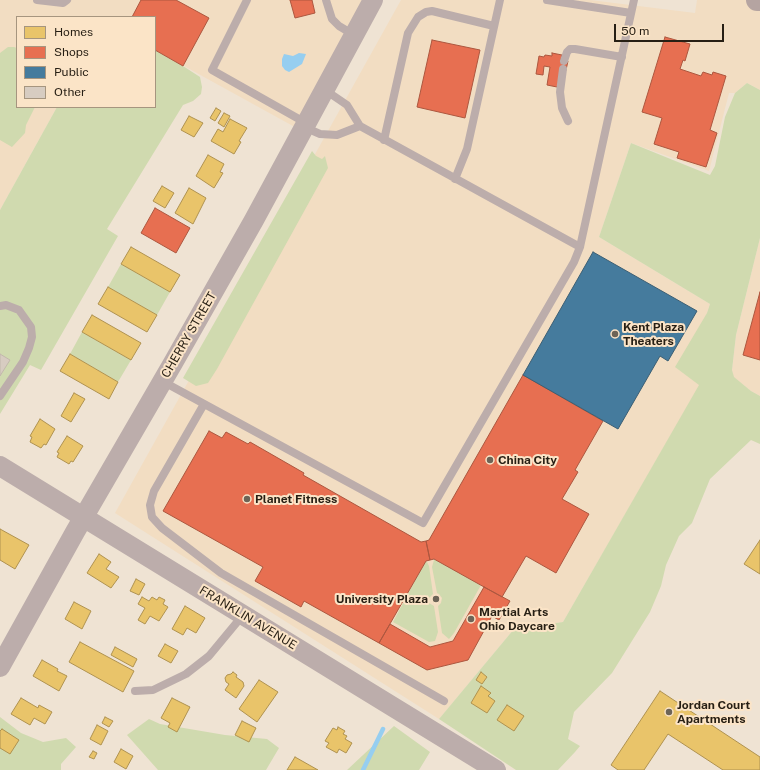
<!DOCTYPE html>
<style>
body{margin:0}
#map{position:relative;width:760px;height:770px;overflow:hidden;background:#efe3d3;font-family:"Public Sans",sans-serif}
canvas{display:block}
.legend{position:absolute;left:16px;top:16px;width:140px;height:92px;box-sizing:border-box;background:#fbe4c7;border:1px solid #a6957f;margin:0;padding:5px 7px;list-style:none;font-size:12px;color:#271f14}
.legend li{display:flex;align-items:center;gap:8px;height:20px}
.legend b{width:20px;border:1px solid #a6957f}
.scale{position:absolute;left:614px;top:24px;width:110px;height:18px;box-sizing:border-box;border:2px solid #271f14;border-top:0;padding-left:5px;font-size:12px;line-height:14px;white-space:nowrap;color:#271f14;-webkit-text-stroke:3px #fbe4c7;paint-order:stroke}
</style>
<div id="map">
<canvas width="760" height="770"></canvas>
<ul class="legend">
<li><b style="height:11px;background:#e9c46a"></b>Homes</li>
<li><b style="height:11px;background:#e76f51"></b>Shops</li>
<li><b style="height:11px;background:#457b9d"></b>Public</li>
<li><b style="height:11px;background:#d7ccc1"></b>Other</li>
</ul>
<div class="scale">50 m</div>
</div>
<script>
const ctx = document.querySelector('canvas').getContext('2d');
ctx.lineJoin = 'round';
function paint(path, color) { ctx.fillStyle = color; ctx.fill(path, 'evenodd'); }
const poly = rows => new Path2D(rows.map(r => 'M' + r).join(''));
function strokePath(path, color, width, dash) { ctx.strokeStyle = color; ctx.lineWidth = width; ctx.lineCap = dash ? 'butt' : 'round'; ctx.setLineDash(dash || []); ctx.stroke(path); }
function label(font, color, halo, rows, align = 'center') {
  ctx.font = font + ' "Public Sans",sans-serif'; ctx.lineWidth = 4; ctx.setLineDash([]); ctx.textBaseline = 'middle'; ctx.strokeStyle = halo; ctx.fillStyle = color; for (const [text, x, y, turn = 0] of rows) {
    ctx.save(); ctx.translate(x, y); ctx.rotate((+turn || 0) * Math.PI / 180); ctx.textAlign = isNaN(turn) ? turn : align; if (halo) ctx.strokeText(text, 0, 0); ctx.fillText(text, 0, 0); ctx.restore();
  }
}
const built = poly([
 [0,0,373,0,302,131,155,50,155,17,17,17,17,107,57,107,0,210],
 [401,0,590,0,695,13,697,0,760,0,760,90,747,83,735,93,729,93,709,171,631,143,599,237,710,304,707,313,700,385,563,622,514,629,439,719,115,513],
 [760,238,760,396,751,391,733,377,732,370,736,335]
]);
const green = poly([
 [8,47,14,47,17,48,17,107,35,107,26,125,25,133,12,147,0,140,0,53],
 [155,50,183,66,200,77,202,87,201,94,193,101,183,105,107,229,118,236,41,370,30,365,0,414,0,210,57,107,155,107],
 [747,83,760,90,760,238,736,335,732,370,734,377,751,391,760,396,760,444,751,440,710,479,692,523,679,536,666,565,661,586,650,612,612,673,574,712,568,739,580,746,575,752,558,770,516,770,439,719,514,629,563,622,699,385,675,367,707,313,710,304,599,237,631,143,710,175,715,166,725,117,735,93],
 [312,151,316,156,322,159,325,156,328,168,217,369,208,383,196,386,183,378],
 [121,264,170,292,157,315,108,287],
 [82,332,131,360,118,382,70,354],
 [434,560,436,560,481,585,454,633,449,639,442,633,438,606,441,603,442,598,439,594,437,593,432,567],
 [425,562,427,562,429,566,433,594,429,598,429,603,434,606,438,632,435,641,429,642,393,622],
 [0,717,21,733,43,742,66,738,76,747,61,764,61,770,0,770],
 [149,719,160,724,225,735,267,739,279,748,266,770,158,770,127,735],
 [394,726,430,752,419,770,347,770]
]);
const water = poly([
 [299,53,306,54,302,64,289,72,285,70,282,66,282,59,284,54,293,56]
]);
const homes = poly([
 [216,108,221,111,215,121,210,118,216,108],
 [224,113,230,116,224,127,218,123,224,113],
 [189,116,203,123,194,137,181,130,189,116],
 [230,119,247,128,239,141,241,142,234,154,211,141,218,129,223,132,230,119],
 [208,155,224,164,220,172,223,173,214,188,196,176,208,155],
 [162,186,174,193,165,208,153,201,162,186],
 [189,188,206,198,193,224,175,213,189,188],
 [131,247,180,275,170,292,121,264,131,247],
 [108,287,157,315,147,332,98,304,108,287],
 [92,315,141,343,131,360,82,332,92,315],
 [70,354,118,382,109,399,60,371,70,354],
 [74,393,85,399,71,422,61,416,74,393],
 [40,419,55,429,46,445,44,444,41,448,30,442,32,437,30,436,40,419],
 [67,436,83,446,73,462,71,461,69,464,57,457,59,453,57,452,67,436],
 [0,529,29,545,15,569,0,560,0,529],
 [760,540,760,574,744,564,760,540],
 [99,554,111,562,106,569,119,577,111,588,87,573,99,554],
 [136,579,145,584,139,595,130,591,136,579],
 [142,597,149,601,152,597,157,600,159,597,165,600,163,604,168,607,159,621,150,616,145,624,138,620,145,608,138,604,142,597],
 [74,602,91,611,82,629,65,619,74,602],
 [185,606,205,618,196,633,187,628,183,635,172,629,185,606],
 [80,642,134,671,123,692,69,662,80,642],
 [165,644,178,651,171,663,158,656,165,644],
 [115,647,137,659,133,667,111,655,115,647],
 [42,660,58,669,57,671,67,676,59,691,33,676,42,660],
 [233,672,237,675,236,677,243,682,244,686,236,698,225,690,229,684,226,682,225,678,227,675,231,674,233,672],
 [481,672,487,677,482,684,476,680,481,672],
 [259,680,278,692,257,722,239,709,259,680],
 [481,686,491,693,488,696,495,701,487,713,471,703,481,686],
 [660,691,760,757,760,770,723,770,668,734,644,770,618,770,611,765,660,691],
 [21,698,38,708,39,705,52,712,45,724,34,718,30,725,11,714,21,698],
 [172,698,190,707,177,732,168,727,170,723,161,718,172,698],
 [507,705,524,716,514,731,497,720,507,705],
 [105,717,113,721,109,727,102,723,105,717],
 [242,721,256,728,249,742,235,735,242,721],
 [97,725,108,731,101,745,90,739,97,725],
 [338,727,345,731,343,734,347,736,345,739,352,743,346,753,339,749,337,753,326,747,329,743,325,741,333,728,337,730,338,727],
 [2,729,19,740,10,754,0,748,0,731,2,729],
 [121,749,133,756,126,769,114,762,121,749],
 [93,751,97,753,94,759,89,757,93,751],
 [295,757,318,770,287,770,295,757]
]);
const shops = poly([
 [141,0,176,0,209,18,183,66,155,50,155,17,132,17,141,0],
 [290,0,312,0,315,13,295,18,290,0],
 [665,37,690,44,685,61,683,60,680,69,701,76,703,72,712,75,713,72,726,76,710,130,717,133,706,167,677,158,679,152,654,144,662,118,642,112,665,37],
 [432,40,480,50,465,118,417,107,432,40],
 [552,53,562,55,561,60,568,61,566,70,557,87,547,85,550,67,544,66,543,75,536,74,539,56,544,57,545,55,552,56,552,53],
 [155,208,190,228,176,253,141,233,155,208],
 [760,292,760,360,743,355,760,292],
 [523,375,603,421,575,470,578,472,562,499,589,514,556,573,526,556,502,597,434,559,430,560,426,541,429,540,523,375],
 [209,431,222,438,226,432,248,444,250,442,304,473,303,475,421,542,426,541,430,560,426,561,379,643,304,601,301,607,255,581,263,567,163,511,209,431],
 [484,587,510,601,499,620,492,616,468,660,427,670,379,643,390,624,430,647,453,641,484,587]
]);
const public = poly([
 [593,252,697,311,668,361,660,356,618,429,523,375,593,252]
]);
const stream = poly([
 [363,770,383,729]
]);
const building = poly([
 [0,354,10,360,0,376,0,354]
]);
const service = poly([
 [37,0,63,3,67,0],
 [247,0,212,70,306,123],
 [326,0,332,19,339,26,354,35],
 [547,0,631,13],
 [564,61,567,52,570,49,575,49,622,57],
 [563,69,560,92,562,108,568,121],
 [325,90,347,105,360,126,580,247],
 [304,127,320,134,337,135,360,126],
 [384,140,408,33,418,17,426,12,432,11,494,26],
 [455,179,467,149,500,0],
 [0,306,6,305,19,310,31,327,32,337,29,348,23,362,0,396],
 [162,381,423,523,574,262,580,247,634,0],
 [204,404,154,491,150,505,152,517,162,528,221,573,444,701],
 [135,691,153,690,186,674,209,656,243,615]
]);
const tertiary = poly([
 [0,466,496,770],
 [0,667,75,532,173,363,254,220,373,0]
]);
const primary = poly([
 [757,0,760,0]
]);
const markers = [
 [615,334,4,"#6d6457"],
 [490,460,4,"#6d6457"],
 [247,499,4,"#6d6457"],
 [436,599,4,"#6d6457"],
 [471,619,4,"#6d6457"],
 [669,712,4,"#6d6457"]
];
const poiNames = [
 ["Kent Plaza",623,327],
 ["Theaters",623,341],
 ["China City",498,460],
 ["Planet Fitness",255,499],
 ["University Plaza",428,599,"right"],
 ["Martial Arts",479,612],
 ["Ohio Daycare",479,626],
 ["Jordan Court",677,705],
 ["Apartments",677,719]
];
const streetNames = [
 ["CHERRY STREET",189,335,-60],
 ["FRANKLIN AVENUE",248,618,31]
];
paint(built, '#f2ddc2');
paint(green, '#d0daaf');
paint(water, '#96cef0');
paint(homes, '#e9c46a');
strokePath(homes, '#af9250', 1);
paint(shops, '#e76f51');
strokePath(shops, '#ad573f', 1);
paint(public, '#457b9d');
strokePath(public, '#3c5f74', 1);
strokePath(stream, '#96cef0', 4.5);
paint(building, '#d7ccc1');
strokePath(building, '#c2b8ac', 1);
strokePath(service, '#bcadab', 8);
strokePath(tertiary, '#bcadab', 20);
strokePath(primary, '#b5a4a1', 22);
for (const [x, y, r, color] of markers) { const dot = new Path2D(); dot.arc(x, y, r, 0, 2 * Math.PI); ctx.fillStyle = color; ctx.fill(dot); strokePath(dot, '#fbe4c7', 1.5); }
label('bold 12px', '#271f14', '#fbe4c7', poiNames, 'left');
label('12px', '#271f14', '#fbe4c7', streetNames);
</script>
